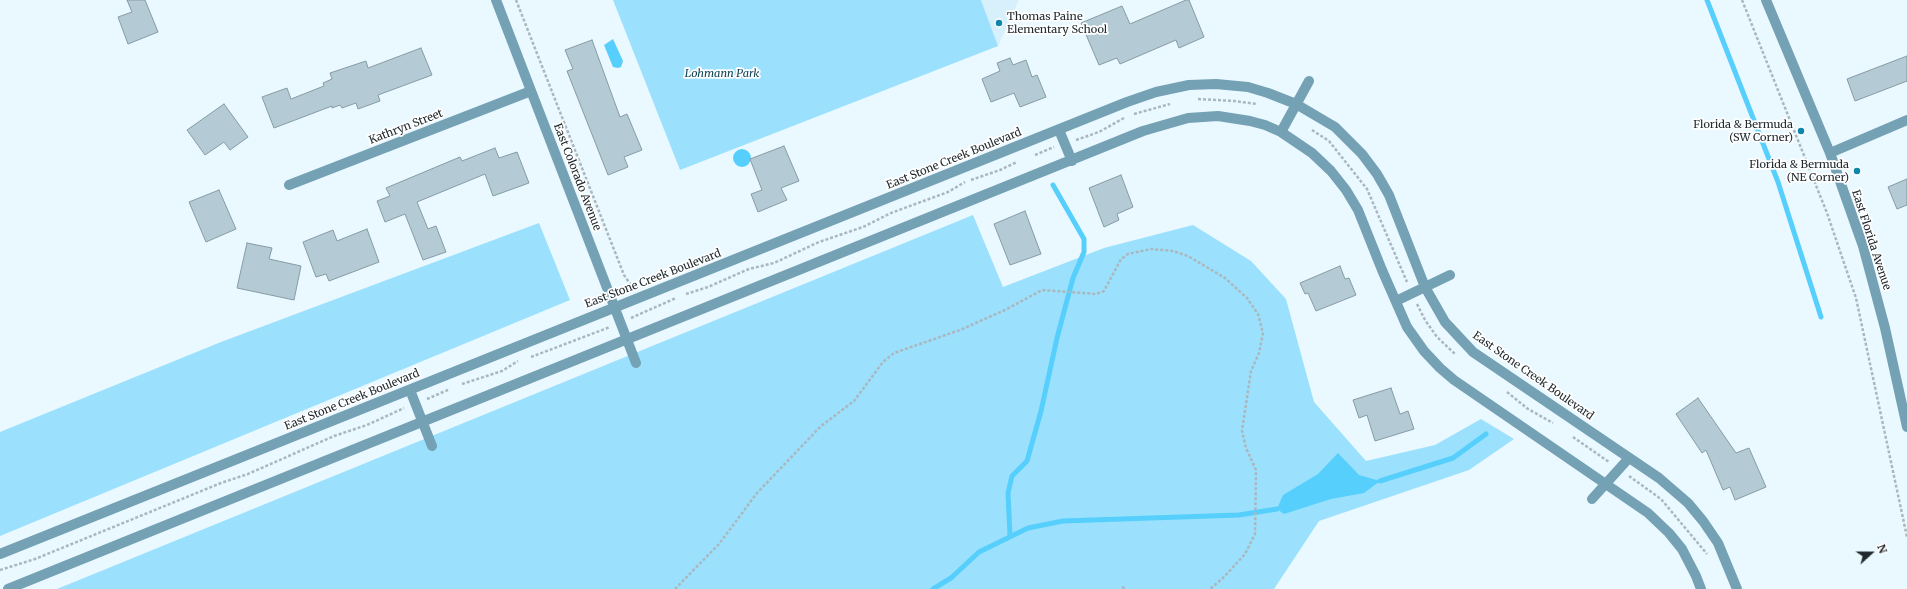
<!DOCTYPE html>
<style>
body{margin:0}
#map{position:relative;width:1907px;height:589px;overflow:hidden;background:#eaf8ff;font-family:Merriweather,serif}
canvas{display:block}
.north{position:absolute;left:1851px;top:533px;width:40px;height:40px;-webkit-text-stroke:3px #fff;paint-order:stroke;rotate:69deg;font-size:11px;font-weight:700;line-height:16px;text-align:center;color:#20292d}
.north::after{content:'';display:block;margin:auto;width:14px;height:18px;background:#20292d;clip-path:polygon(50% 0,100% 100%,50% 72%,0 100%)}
</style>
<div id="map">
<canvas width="1907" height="589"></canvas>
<div class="north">N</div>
</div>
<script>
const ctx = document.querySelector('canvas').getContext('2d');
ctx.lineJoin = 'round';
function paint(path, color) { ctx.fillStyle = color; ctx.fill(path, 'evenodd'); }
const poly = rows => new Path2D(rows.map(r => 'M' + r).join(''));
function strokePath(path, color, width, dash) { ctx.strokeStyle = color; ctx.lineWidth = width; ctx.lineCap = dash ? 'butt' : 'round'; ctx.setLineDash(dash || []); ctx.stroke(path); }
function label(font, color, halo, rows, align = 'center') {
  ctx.font = font + ' Merriweather,serif'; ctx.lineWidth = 3.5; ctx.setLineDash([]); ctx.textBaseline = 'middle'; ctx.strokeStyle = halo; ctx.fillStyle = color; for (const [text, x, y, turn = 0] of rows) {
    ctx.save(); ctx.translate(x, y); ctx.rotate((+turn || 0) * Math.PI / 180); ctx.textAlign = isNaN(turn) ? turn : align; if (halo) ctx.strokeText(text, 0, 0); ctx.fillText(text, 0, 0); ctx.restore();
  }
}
const built = poly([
 [981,0,1019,0,998,46]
]);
const green = poly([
 [613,0,981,0,998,46,680,170],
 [973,215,1003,287,1104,248,1193,225,1251,261,1286,299,1314,402,1366,461,1435,445,1481,419,1514,439,1469,470,1319,521,1274,589,57,589],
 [539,223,570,300,0,536,0,432,221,342]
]);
const water = poly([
 [613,39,623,61,621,67,618,68,613,67,604,45],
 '733 158a9 9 0 1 1 18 0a9 9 0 1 1-18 0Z',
 [1338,453,1359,475,1380,481,1364,493,1331,499,1284,514,1277,509,1283,495,1318,474]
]);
const stream = poly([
 [1707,0,1778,182,1821,317],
 [1380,481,1453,458,1486,434],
 [1010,536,1008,493,1012,476,1027,461,1041,411,1057,338,1073,278,1084,252,1084,239,1053,185],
 [933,589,951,578,979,552,1028,528,1063,521,1239,515,1277,509]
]);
const building = poly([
 [127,0,145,0,158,32,128,44,118,17,132,12,127,0],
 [1186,0,1189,0,1204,37,1179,48,1176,40,1120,64,1117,58,1099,65,1081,23,1122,6,1130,24,1186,0],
 [592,40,620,117,627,114,642,150,624,157,628,167,608,175,567,71,573,69,565,50,592,40],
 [421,48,432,75,378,95,380,101,358,109,356,103,342,108,340,105,332,108,332,106,274,128,262,97,287,88,291,99,324,86,323,83,332,79,330,73,366,61,368,68,421,48],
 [1907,56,1907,81,1855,101,1847,79,1907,56],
 [1010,58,1013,65,1026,60,1032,77,1037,75,1046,97,1020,107,1014,93,991,102,982,79,1000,71,997,63,1010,58],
 [224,104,248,137,230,150,224,142,205,155,187,130,224,104],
 [784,146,799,181,781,188,787,200,758,212,751,194,762,190,750,159,784,146],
 [495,148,499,158,517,152,529,183,493,196,485,174,417,202,428,229,436,226,446,252,423,260,405,214,385,222,377,201,390,196,386,188,460,157,462,161,495,148],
 [1121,175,1133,207,1117,214,1119,220,1104,227,1089,188,1121,175],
 [1907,179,1907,205,1897,209,1888,187,1907,179],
 [219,190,236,229,206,242,189,202,219,190],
 [1025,211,1041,254,1010,265,994,224,1025,211],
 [367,229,379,262,329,281,326,274,316,277,303,242,333,230,337,241,367,229],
 [247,243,272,248,269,259,301,266,294,300,237,288,247,243],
 [1340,266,1345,279,1349,278,1356,295,1316,311,1308,293,1305,294,1300,283,1340,266],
 [1391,388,1400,414,1408,411,1414,429,1375,441,1367,415,1359,418,1353,400,1391,388],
 [1698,398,1736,453,1749,448,1766,487,1735,500,1730,487,1723,490,1706,450,1702,453,1676,414,1698,398]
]);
const path = poly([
 [516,0,624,275,633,288],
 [1742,0,1827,213,1856,298,1907,537],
 [1198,99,1234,101,1257,104],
 [1134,114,1170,104],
 [1312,130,1329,141,1367,189,1407,282],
 [1076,140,1099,132,1124,118],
 [1035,155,1054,147],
 [971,180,1000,170,1017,162],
 [686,294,708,287,749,269,774,263,819,242,863,227,891,213,948,192,965,182],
 [1417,304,1425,320,1437,337,1456,355],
 [631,318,676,298],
 [531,357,610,327],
 [462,384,502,371,518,361],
 [1507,392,1528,409,1553,423],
 [427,399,450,389],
 [1573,437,1609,462],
 [1629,476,1661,499,1707,554],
 [0,570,35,559,221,483,248,474,334,436,367,425,404,408],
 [1122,587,1126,589],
 [675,589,719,544,757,493,821,426,854,401,883,362,894,353,960,330,1005,310,1042,290,1096,294,1104,291,1121,259,1128,254,1151,249,1173,251,1188,256,1225,278,1247,298,1258,314,1263,333,1259,353,1251,371,1242,431,1246,448,1256,470,1255,534,1245,554,1223,578,1210,589]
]);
const minor = poly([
 [496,0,636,363],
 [1766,0,1830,153,1863,246,1885,328,1907,427],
 [1059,130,1072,161],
 [1281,132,1309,81],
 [1830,153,1907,120],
 [289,185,531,91],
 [1396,301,1450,275],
 [410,390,432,446],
 [1592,499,1629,458],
 [0,554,1127,102,1156,92,1189,85,1216,84,1248,87,1268,93,1296,104,1335,127,1362,154,1377,174,1389,195,1425,287,1445,322,1473,352,1659,478,1688,503,1703,521,1718,543,1737,589],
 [8,589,1143,131,1188,118,1218,116,1250,121,1265,125,1281,132,1312,153,1331,171,1346,190,1358,210,1382,270,1407,327,1424,351,1440,368,1454,380,1648,513,1669,533,1682,549,1696,576,1701,589]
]);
const markers = [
 [999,23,4,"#0f86ab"],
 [1801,131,4,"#0f86ab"],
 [1857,171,4,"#0f86ab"]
];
const poiNames = [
 ["Thomas Paine",1007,17,"left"],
 ["Elementary School",1007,30,"left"],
 ["Florida & Bermuda",1793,125],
 ["(SW Corner)",1793,138],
 ["Florida & Bermuda",1849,165],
 ["(NE Corner)",1849,178]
];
const parkNames = [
 ["Lohmann Park",722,74]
];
const streetNames = [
 ["Kathryn Street",406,127,-21],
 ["East Stone Creek Boulevard",954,159,-22],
 ["East Colorado Avenue",577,177,69],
 ["East Florida Avenue",1871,240,72],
 ["East Stone Creek Boulevard",653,279,-21],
 ["East Stone Creek Boulevard",1533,376,35],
 ["East Stone Creek Boulevard",352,400,-22]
];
paint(built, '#d7f0fc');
paint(green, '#9be1fe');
paint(water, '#56cffc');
strokePath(stream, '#56cffc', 5);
paint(building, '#b4cbd6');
strokePath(building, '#859ba5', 1);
strokePath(path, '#aab7bd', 2.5, [3, 2]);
strokePath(minor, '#74a1b4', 10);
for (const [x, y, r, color] of markers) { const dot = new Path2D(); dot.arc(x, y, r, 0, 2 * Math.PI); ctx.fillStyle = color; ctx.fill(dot); strokePath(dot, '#fff', 1.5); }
label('11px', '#20292d', '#fff', poiNames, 'right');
label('italic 11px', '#0c4254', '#fff', parkNames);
label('11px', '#20292d', '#fff', streetNames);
</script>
